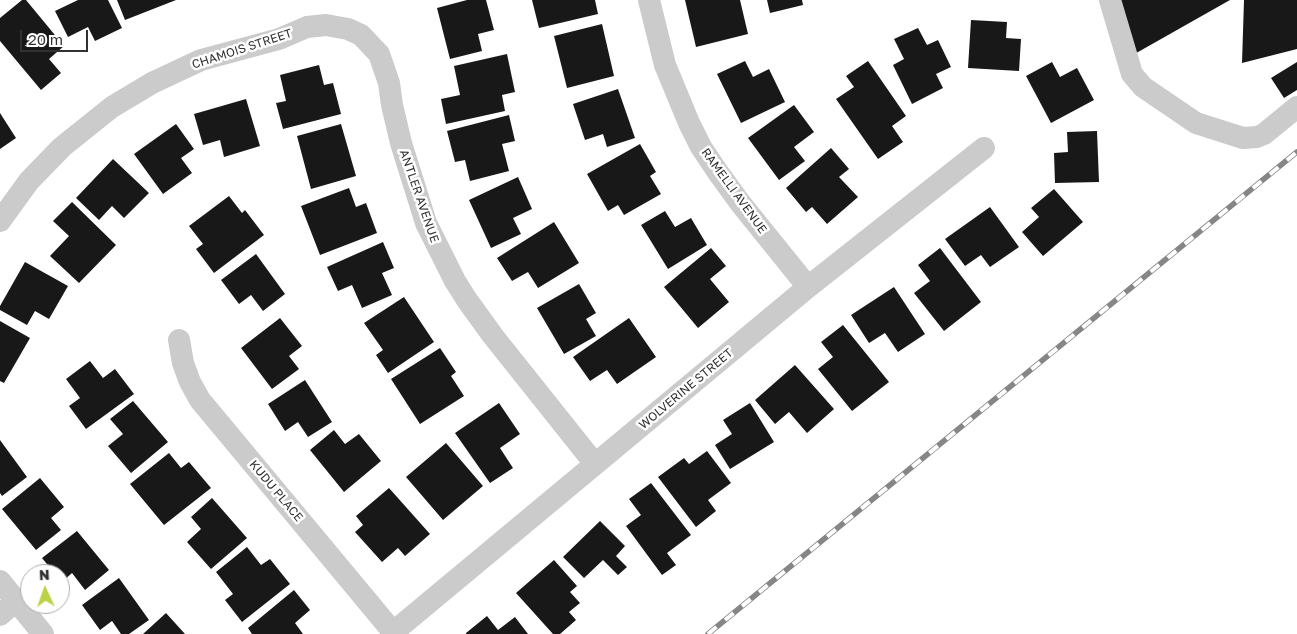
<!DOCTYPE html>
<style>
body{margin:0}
#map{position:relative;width:1297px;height:634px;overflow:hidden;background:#fff;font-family:"Golos Text",sans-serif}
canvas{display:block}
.north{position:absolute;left:20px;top:564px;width:50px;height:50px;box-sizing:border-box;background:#fff;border:1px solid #adadad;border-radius:50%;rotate:357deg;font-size:14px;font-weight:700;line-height:20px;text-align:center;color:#313131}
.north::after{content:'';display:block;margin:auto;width:18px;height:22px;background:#bbd248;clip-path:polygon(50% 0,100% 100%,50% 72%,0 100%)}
.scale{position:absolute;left:20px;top:30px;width:68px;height:22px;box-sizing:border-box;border:2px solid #313131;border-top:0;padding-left:6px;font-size:15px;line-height:18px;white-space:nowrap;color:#313131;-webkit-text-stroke:4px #fff;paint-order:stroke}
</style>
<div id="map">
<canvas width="1297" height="634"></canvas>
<div class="north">N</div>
<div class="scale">20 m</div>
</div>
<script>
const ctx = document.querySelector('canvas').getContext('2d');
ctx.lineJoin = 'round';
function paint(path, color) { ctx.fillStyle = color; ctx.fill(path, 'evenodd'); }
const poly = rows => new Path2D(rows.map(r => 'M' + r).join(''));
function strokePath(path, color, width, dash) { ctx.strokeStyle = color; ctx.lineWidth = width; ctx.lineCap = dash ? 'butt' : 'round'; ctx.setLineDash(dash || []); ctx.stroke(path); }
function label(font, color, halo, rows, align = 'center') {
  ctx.font = font + ' "Golos Text",sans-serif'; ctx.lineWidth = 5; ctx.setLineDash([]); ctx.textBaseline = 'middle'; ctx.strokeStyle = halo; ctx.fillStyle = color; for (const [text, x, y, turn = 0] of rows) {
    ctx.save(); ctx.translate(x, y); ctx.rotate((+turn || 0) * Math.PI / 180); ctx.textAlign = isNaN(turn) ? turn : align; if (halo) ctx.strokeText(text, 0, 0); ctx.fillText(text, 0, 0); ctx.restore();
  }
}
const building = poly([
 [22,0,26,0,64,46,49,59,61,73,41,90,0,41,0,18],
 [78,0,108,0,122,28,95,41,88,27,68,37,55,11],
 [117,0,176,0,125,20],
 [467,0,486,0,494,30,478,34,482,51,450,59,437,8],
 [532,0,595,0,598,14,539,28],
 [685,0,740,0,748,34,696,47],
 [767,0,802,0,803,5,770,13],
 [1117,0,1230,0,1131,56],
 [1244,0,1297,0,1297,49,1242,63],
 [971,20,1007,22,1006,38,1021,39,1019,71,968,68],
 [602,24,614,76,567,88,554,36],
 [918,28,927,45,938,40,951,67,936,74,943,88,912,104,893,65,904,59,894,39],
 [507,54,515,92,502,95,505,111,446,124,441,99,460,95,454,66],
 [745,61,753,77,769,69,785,102,741,123,717,74],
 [868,61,906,116,892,126,903,142,878,159,836,99,854,87,846,76],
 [1052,62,1060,77,1077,68,1094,100,1051,123,1026,76],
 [1297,62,1297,90,1284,98,1271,78],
 [319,65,324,85,333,83,341,114,283,129,276,103,286,101,280,75],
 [618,89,635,138,607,147,603,134,585,140,573,104],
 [246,99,260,146,224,157,220,140,203,145,194,114],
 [794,105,814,132,794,147,805,161,779,180,748,138],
 [0,113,16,138,0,149],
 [509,115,515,141,502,144,509,171,470,181,465,160,455,162,447,131],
 [176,124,194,149,181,158,192,173,163,194,134,154],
 [341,124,356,176,311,189,297,136],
 [1097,131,1099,182,1055,183,1054,153,1068,152,1067,132],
 [640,144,656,172,650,176,661,194,624,215,618,205,608,211,587,174],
 [831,148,849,169,839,177,858,197,827,224,812,207,806,212,786,188],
 [113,159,149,193,124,218,112,206,99,220,76,198],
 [518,177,532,209,513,218,521,234,491,248,469,200],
 [349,188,356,207,366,203,377,233,320,255,301,206],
 [1054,189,1083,222,1043,256,1022,232,1039,217,1031,208],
 [229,196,242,213,245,210,264,235,214,273,196,249,203,244,189,226],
 [72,202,116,245,79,283,50,256,69,236,53,221],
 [990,207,1019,247,990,267,981,255,965,266,945,239],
 [665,211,675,227,691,218,707,245,668,269,641,225],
 [554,222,579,263,538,288,528,272,512,281,497,258],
 [383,242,394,268,382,273,392,295,362,308,352,285,338,291,327,267],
 [711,248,726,266,710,279,729,302,698,328,664,287],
 [940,248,981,302,944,331,914,293,930,281,918,265],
 [256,254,285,294,263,311,251,295,239,304,221,280],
 [25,262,68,286,49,319,35,311,27,325,0,310,0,306],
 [579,284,596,313,586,319,596,336,564,354,537,308],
 [894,287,925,334,898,352,885,333,869,343,851,315],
 [404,297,434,342,388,373,376,355,383,350,364,323],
 [280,318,302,346,289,356,299,369,272,389,241,348],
 [629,318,656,357,617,384,607,370,590,381,573,357],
 [0,321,30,338,4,383,0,381],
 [843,325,889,382,852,411,818,369,833,357,821,342],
 [440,348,456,372,451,376,464,396,420,424,391,379],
 [90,361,103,378,115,369,134,394,86,429,69,406,80,398,66,379],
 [795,365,834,409,807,433,789,412,775,424,755,400],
 [305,380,332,422,308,437,298,422,285,431,268,404],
 [133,401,168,442,131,473,108,446,123,434,110,419],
 [499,403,520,434,500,448,513,468,490,483,455,433],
 [750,403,774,442,730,469,715,445,732,434,723,420],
 [334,430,345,444,359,434,381,461,344,492,310,450],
 [0,440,27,477,2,496,0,493],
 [446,443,483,486,443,520,406,477],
 [707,451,731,483,708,500,716,511,696,527,658,477,684,458,689,464],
 [169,453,181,468,189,462,211,488,164,525,130,484],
 [40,478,64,507,51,518,61,530,36,550,2,509],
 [651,483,691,535,667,553,676,565,662,575,626,526,641,515,629,499],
 [389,488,430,534,405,556,398,548,382,562,355,532,363,525,356,516],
 [212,498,247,538,211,569,187,542,201,529,191,517],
 [600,521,625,546,616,556,627,567,618,575,603,560,584,578,563,557],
 [77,531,109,570,85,590,72,573,62,582,60,574,55,574,42,558],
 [247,547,261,565,270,559,290,584,242,622,225,600,233,594,216,572],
 [554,560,577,586,570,592,580,603,569,612,576,620,560,634,553,634,516,593],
 [119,578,149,620,129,634,121,634,112,621,100,630,82,605],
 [294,590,310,610,295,623,303,634,252,634,248,628],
 [166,613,185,634,143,634],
 [487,616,498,630,515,617,528,634,466,634,466,633]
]);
const minor = poly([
 [649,0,665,65,689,123,701,147,717,171,741,204,808,287],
 [1110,0,1132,74,1143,87,1196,123,1243,138,1257,137,1264,134,1297,107],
 [0,221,29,181,62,147,112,107,152,83,201,60,279,39,307,27,326,25,348,29,361,35,379,54,389,83,392,105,401,143,426,223,455,281,467,300,493,336,595,464],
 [179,340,183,363,190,382,200,400,393,632],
 [0,581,43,634],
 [0,615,16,601],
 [391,634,808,287,984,148]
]);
const rail = poly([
 [708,634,1297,152]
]);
const streetNames = [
 ["CHAMOIS STREET",242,49,-18],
 ["RAMELLI AVENUE",734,191,54],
 ["ANTLER AVENUE",419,196,71],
 ["WOLVERINE STREET",686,389,-40],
 ["KUDU PLACE",276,491,50]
];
paint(building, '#181818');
strokePath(minor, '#cbcbcb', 22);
strokePath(rail, '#868686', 5.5);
strokePath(rail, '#fff', 4, [11]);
label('12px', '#313131', '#fff', streetNames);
</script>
